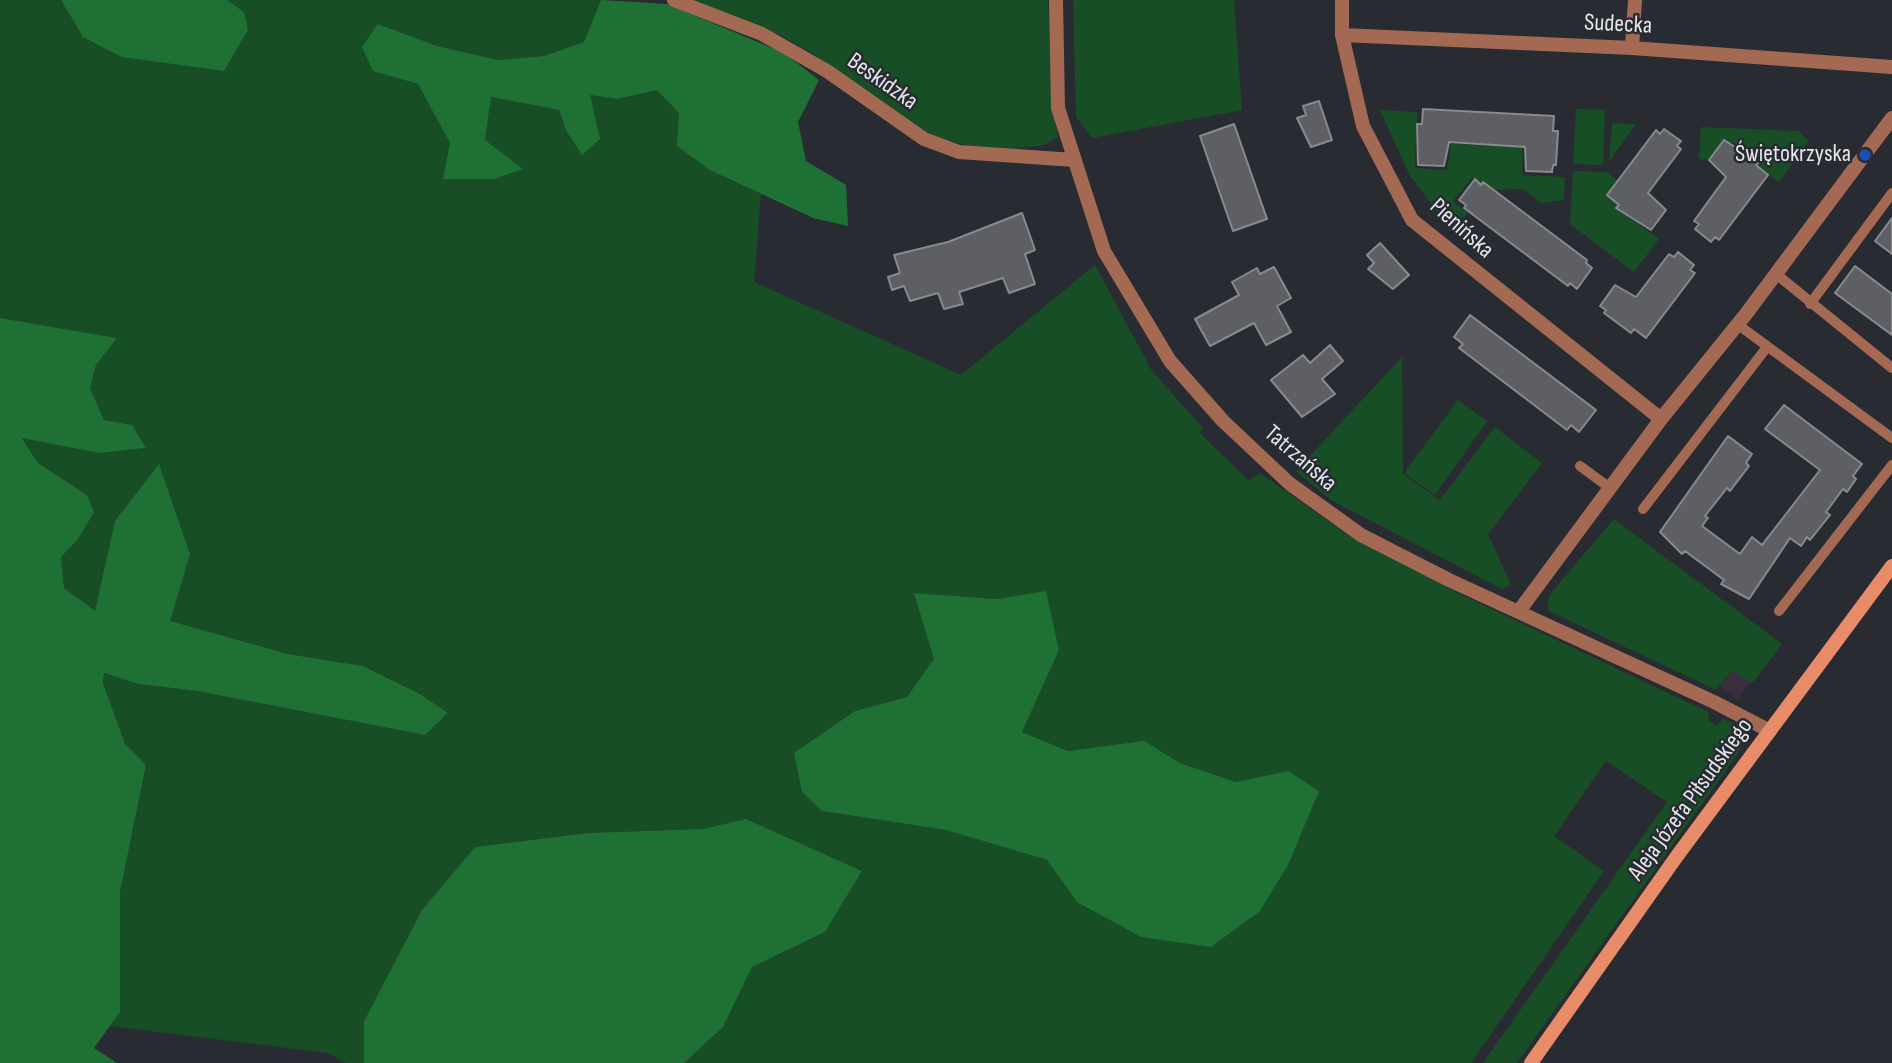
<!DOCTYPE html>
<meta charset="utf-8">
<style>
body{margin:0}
canvas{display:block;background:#282b31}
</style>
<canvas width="1892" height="1063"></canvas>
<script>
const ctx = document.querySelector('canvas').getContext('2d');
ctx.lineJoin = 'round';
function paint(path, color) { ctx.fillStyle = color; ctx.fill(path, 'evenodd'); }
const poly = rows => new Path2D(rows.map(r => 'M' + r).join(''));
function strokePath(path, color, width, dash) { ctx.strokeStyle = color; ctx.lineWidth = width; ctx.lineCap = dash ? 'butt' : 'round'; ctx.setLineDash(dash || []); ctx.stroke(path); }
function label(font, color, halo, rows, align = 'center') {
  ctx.font = font + ' "Sofia Sans Condensed",sans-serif'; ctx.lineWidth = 5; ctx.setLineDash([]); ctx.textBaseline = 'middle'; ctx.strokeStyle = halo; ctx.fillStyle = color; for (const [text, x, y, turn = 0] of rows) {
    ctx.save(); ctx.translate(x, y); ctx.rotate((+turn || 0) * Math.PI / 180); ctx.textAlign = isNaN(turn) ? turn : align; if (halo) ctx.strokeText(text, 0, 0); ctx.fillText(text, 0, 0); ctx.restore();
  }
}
const industrial = poly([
 [1733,670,1750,683,1737,700,1720,687]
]);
const green = poly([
 [0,0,61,0,83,37,244,12,227,0,601,0,584,42,544,56,498,60,437,46,378,24,373,71,418,84,450,143,443,179,522,169,485,140,491,97,559,110,566,130,590,95,618,99,657,90,679,113,710,170,761,194,754,282,961,375,1095,265,1152,371,1203,428,1200,433,1249,481,1260,473,1349,536,1460,594,1708,712,1709,721,1717,726,1723,719,1739,725,1743,735,1739,752,1517,1063,1483,1063,1667,802,1606,761,1554,836,1604,871,1471,1063,684,1063,723,1027,752,967,825,932,862,871,746,819,702,829,588,833,475,847,422,910,364,1021,364,1063,346,1063,328,1053,110,1026,120,1011,120,892,146,765,125,745,103,682,104,672,139,684,197,691,425,735,448,713,420,694,363,666,288,654,169,621,190,553,159,465,105,573,95,612,64,588,61,557,78,539,87,495,38,463,22,437,99,453,132,425,104,420,90,388,96,365,117,338,0,318],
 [1046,592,1059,650,1022,732,1068,751,1144,742,1180,763,1237,782,1288,771,1077,902,1047,860,946,830,822,811,855,711,907,697,935,659,914,593,997,599],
 [686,0,1048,0,1052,105,1058,137,1044,145,1004,150,982,149,937,138,903,122,812,53,778,34],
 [1073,0,1234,0,1242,110,1092,138,1076,117],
 [1576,109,1605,110,1603,165,1573,164],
 [1380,110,1417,112,1415,168,1447,170,1451,144,1523,146,1522,175,1565,177,1564,200,1541,203,1523,189,1494,190,1472,178,1453,201,1467,213,1454,230,1442,218,1410,176],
 [1612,123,1636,124,1609,162],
 [1701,127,1798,131,1809,141,1779,182,1756,165,1759,162,1733,142,1730,144,1724,140,1709,160,1699,159],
 [1573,171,1606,172,1618,181,1607,195,1619,205,1616,208,1659,239,1634,272,1570,224],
 [1402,357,1403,474,1440,500,1495,427,1542,463,1488,534,1511,585,1502,589,1331,500,1296,471],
 [1458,400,1487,421,1435,495,1404,473],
 [1614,519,1782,644,1754,681,1750,683,1733,670,1716,690,1549,611,1547,605,1551,593]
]);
const forest = poly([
 [61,0,227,0,244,12,248,30,224,71,122,57,83,37],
 [601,0,667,4,784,53,819,80,798,122,806,161,846,185,848,226,813,218,710,170,677,146,679,113,657,90,618,99,590,95,600,139,582,155,566,130,559,110,491,97,485,140,523,169,494,179,443,179,450,143,418,84,373,71,362,47,378,24,437,46,498,60,544,56,584,42],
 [0,318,117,338,96,365,90,388,104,420,132,425,146,448,99,453,22,438,38,463,87,495,94,512,78,539,61,557,64,588,95,611,115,521,159,464,190,554,170,621,288,654,363,666,420,694,448,713,425,735,197,691,139,684,104,673,103,683,125,744,146,765,120,892,120,1012,94,1048,117,1063,0,1063],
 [1046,591,1059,650,1022,732,1068,751,1144,741,1180,763,1236,782,1288,771,1319,791,1288,865,1260,911,1211,947,1141,937,1077,902,1047,860,946,830,822,811,802,792,794,753,855,711,907,697,934,659,914,593,997,599],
 [746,819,862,871,825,932,752,967,723,1027,684,1063,364,1063,364,1021,422,910,475,847,588,833,702,829]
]);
const building = poly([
 [1319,101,1332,140,1311,147,1297,118,1306,115,1303,106,1319,101],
 [1423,109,1554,116,1553,131,1558,131,1556,165,1553,165,1552,172,1526,171,1525,147,1449,142,1444,166,1418,165,1417,124,1422,124,1423,109],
 [1234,124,1267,219,1233,231,1200,136,1234,124],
 [1664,129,1681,141,1677,146,1681,149,1648,193,1666,210,1651,230,1616,208,1619,205,1607,195,1656,130,1660,134,1664,129],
 [1724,140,1759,162,1756,165,1768,175,1719,240,1715,237,1711,242,1695,229,1699,224,1694,221,1726,177,1709,160,1724,140],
 [1475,179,1481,185,1483,182,1587,260,1586,263,1592,268,1577,289,1570,283,1568,286,1464,208,1466,205,1459,200,1475,179],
 [1022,213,1035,250,1025,254,1035,284,1009,293,1003,278,959,292,963,304,944,309,938,293,910,301,904,286,892,290,888,277,900,273,894,255,948,242,1022,213],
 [1892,218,1892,254,1875,241,1892,218],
 [1380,243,1409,275,1393,289,1368,269,1374,263,1367,255,1380,243],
 [1678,252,1694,265,1690,270,1695,273,1646,338,1634,329,1631,333,1604,313,1606,310,1600,306,1615,285,1636,297,1669,254,1674,257,1678,252],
 [1855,266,1892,294,1892,335,1835,293,1855,266],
 [1274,267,1291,298,1277,306,1291,332,1266,345,1254,323,1210,346,1195,319,1239,295,1232,282,1257,268,1260,274,1274,267],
 [1470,315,1596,410,1579,432,1571,425,1567,430,1459,348,1463,344,1454,337,1470,315],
 [1330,345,1343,361,1322,379,1335,394,1302,417,1271,380,1303,355,1310,363,1330,345],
 [1784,405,1862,464,1853,476,1856,479,1847,492,1843,489,1826,512,1830,515,1810,540,1807,537,1801,546,1790,538,1749,599,1721,584,1724,580,1685,551,1682,554,1660,532,1728,436,1752,454,1746,463,1749,466,1730,491,1727,488,1705,516,1708,518,1702,526,1740,554,1752,537,1762,545,1820,470,1765,429,1784,405]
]);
const service = poly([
 [1776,274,1892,368],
 [1810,304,1892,193],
 [1737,324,1892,438],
 [1580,466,1610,488],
 [1643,509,1767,347],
 [1779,611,1892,465]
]);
const minor = poly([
 [674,0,762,34,827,71,924,139,959,152,1074,160],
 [1056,0,1058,108,1104,251,1170,361,1223,421,1290,484,1361,535,1449,580,1714,702,1770,731],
 [1342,0,1342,35,1363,126,1412,220,1661,419],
 [1342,35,1632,48,1892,67],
 [1632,48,1635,0],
 [1519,611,1661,419,1746,314,1892,118]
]);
const secondary = poly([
 [1531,1063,1677,856,1892,566]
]);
const markers = [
 [1865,155,7,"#1a4fb4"]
];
const streetNames = [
 ["Sudecka",1618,25,3],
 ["Beskidzka",882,82,35],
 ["Pienińska",1461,229,42],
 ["Tatrzańska",1300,459,41],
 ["Aleja Józefa Piłsudskiego",1691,800,-54]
];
const poiNames = [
 ["Świętokrzyska",1851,155]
];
paint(industrial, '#392e3d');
paint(green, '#184e25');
paint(forest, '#1f7034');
paint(building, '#5e5e65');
strokePath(building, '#898990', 2);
strokePath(service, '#a36953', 10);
strokePath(minor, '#a36953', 14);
strokePath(secondary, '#e78b68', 14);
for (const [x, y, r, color] of markers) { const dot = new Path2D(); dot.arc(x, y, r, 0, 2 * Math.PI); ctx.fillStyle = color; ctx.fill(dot); strokePath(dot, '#282b31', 2.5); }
label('24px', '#e5e7eb', '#282b31', streetNames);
label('24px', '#e5e7eb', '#282b31', poiNames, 'right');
</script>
